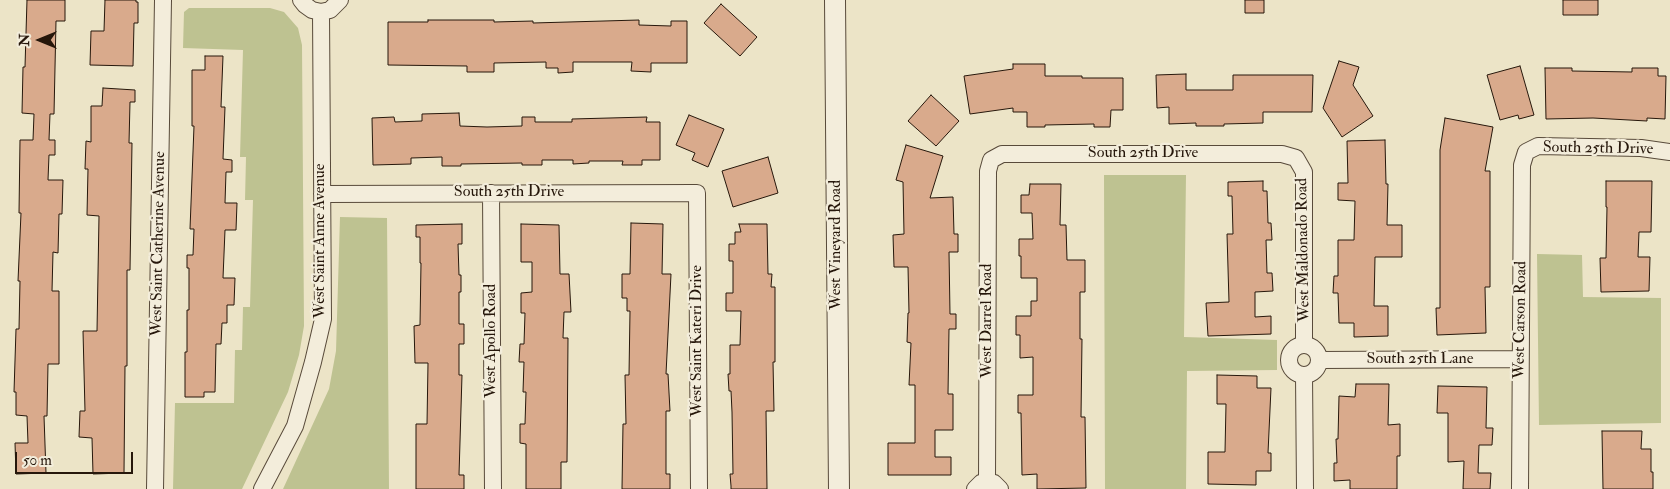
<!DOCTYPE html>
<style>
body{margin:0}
#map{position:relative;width:1670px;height:489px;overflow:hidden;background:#ece4c7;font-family:"IM FELL Double Pica",serif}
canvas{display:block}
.north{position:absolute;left:15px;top:15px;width:50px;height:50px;-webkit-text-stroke:4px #f3eddb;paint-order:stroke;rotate:270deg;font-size:14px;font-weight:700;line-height:20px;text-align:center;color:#26170b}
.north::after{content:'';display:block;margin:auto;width:18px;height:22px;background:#26170b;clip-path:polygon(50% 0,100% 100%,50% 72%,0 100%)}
.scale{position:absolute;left:15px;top:452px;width:118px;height:22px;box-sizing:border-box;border:2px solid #26170b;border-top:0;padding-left:6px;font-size:15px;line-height:18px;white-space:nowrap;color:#26170b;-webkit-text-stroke:4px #f3eddb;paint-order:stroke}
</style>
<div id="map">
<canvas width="1670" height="489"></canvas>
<div class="north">N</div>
<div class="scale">50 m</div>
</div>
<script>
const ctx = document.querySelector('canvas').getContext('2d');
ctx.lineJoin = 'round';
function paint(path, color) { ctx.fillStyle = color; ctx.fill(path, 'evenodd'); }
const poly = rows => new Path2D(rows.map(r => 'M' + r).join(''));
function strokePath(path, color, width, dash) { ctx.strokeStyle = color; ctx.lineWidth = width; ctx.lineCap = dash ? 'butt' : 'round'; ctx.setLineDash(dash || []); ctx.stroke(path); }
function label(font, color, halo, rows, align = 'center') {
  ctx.font = font + ' "IM FELL Double Pica",serif'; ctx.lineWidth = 4.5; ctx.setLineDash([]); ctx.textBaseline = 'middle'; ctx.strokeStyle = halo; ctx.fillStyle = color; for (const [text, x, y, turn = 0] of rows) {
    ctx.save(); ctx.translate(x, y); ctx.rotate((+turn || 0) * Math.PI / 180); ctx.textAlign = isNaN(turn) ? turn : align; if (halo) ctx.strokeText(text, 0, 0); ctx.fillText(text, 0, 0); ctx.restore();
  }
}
const green = poly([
 [189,8,270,8,284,12,298,28,302,45,304,326,299,355,288,392,242,489,173,489,175,403,234,403,235,350,242,350,243,307,250,307,253,200,245,200,246,157,240,157,243,50,183,48,184,12],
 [1104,175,1186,175,1184,337,1277,340,1277,370,1187,371,1186,489,1105,489],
 [340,217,387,218,389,489,283,489,329,389,336,351],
 [1537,254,1582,255,1583,297,1661,298,1661,423,1539,425]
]);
const building = poly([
 [27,0,65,0,65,21,56,21,54,114,50,114,49,140,55,140,55,155,49,155,48,180,63,180,62,214,59,214,58,253,53,252,52,291,59,291,59,364,48,364,47,416,44,416,46,473,16,474,15,443,28,443,27,416,16,415,16,392,14,392,16,329,19,329,20,281,18,281,21,213,19,213,20,140,33,140,34,114,22,113,23,67,25,67,27,0],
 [105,0,136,0,136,2,138,2,138,23,134,23,133,66,90,65,91,31,104,31,105,0],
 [1245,0,1264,0,1264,13,1245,13,1245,0],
 [1563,0,1598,0,1598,15,1563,15,1563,0],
 [721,4,757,37,740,56,704,23,721,4],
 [428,20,494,20,494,22,533,21,533,23,639,20,639,25,671,26,671,21,687,21,687,63,651,63,651,72,631,71,632,62,573,62,573,72,558,73,558,68,546,68,546,62,494,63,494,72,467,72,467,66,388,65,388,22,428,22,428,20],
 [205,56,223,56,221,107,225,107,223,159,232,160,232,172,226,172,225,203,237,203,236,230,225,230,223,278,235,278,234,305,227,305,227,323,222,323,221,344,216,344,215,392,204,392,204,397,185,397,185,352,187,352,187,310,189,310,189,268,187,268,187,255,193,255,194,229,190,229,194,126,192,126,192,70,205,70,205,56],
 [1339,61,1359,67,1353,85,1373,116,1342,137,1323,108,1339,61],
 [1013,64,1045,64,1045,76,1082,76,1082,78,1123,78,1123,110,1111,110,1110,127,1094,127,1094,124,1045,125,1045,127,1027,127,1027,112,1013,112,1013,108,970,114,964,76,1013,69,1013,64],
 [1520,66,1534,115,1519,119,1518,115,1500,120,1487,75,1520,66],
 [1545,68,1572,68,1572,71,1632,72,1632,68,1658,68,1658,76,1666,76,1665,119,1647,118,1647,121,1593,118,1546,119,1545,68],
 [1186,74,1186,90,1233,90,1233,75,1313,75,1312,112,1263,112,1263,123,1224,124,1224,126,1196,126,1196,123,1169,124,1169,107,1157,108,1156,75,1186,74],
 [103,88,135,90,135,102,130,102,129,143,132,143,130,270,127,270,127,366,125,366,124,473,93,474,92,438,79,437,80,411,85,411,83,331,97,331,99,216,87,215,88,169,85,169,86,141,91,142,91,106,102,106,103,88],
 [931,95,959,121,936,146,908,121,931,95],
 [459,113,460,126,487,127,522,126,522,117,535,117,535,122,572,122,572,119,647,117,646,122,660,122,660,160,642,160,642,165,622,165,623,161,589,161,589,163,573,164,573,160,542,160,542,165,522,165,522,163,461,164,461,166,442,166,442,157,411,158,411,164,373,165,372,118,394,117,395,122,422,121,422,114,459,113],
 [689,115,724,129,708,167,692,160,695,153,676,145,689,115],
 [1445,118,1493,127,1485,171,1490,171,1490,287,1485,287,1486,333,1437,335,1436,308,1440,308,1440,150,1445,118],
 [1385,140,1386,184,1388,184,1387,225,1402,225,1402,257,1375,257,1374,306,1388,306,1388,336,1354,337,1354,323,1339,323,1338,293,1333,293,1334,276,1338,276,1338,240,1354,240,1355,201,1338,200,1338,183,1348,183,1347,141,1385,140],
 [906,145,943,156,930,198,953,197,954,234,958,234,958,252,949,252,950,314,956,314,956,329,949,329,948,394,953,394,953,430,935,430,935,457,951,457,951,475,888,475,888,443,915,443,915,385,909,385,911,343,907,342,908,313,909,313,908,267,894,267,893,235,904,234,903,182,896,180,906,145],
 [768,157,778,193,733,207,722,171,768,157],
 [1263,181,1263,191,1267,191,1268,223,1271,223,1272,240,1266,240,1267,273,1272,273,1273,291,1255,292,1255,317,1271,316,1271,334,1208,336,1206,303,1229,302,1227,234,1233,234,1232,196,1228,196,1228,182,1263,181],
 [1606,181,1652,181,1651,232,1639,232,1638,257,1650,257,1649,291,1601,292,1600,258,1606,258,1607,207,1606,207,1606,181],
 [1030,184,1061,184,1060,225,1066,225,1067,260,1085,260,1085,292,1080,292,1080,339,1082,339,1081,417,1085,417,1086,488,1037,489,1037,474,1022,475,1021,413,1018,413,1018,395,1033,395,1033,357,1020,358,1020,335,1016,335,1016,316,1031,316,1031,301,1037,301,1037,278,1021,278,1021,256,1019,256,1019,239,1033,239,1032,213,1021,213,1021,195,1029,195,1030,184],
 [631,223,663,224,662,274,671,274,666,374,668,374,670,411,666,411,666,474,670,474,670,489,622,489,623,424,626,424,625,375,629,375,630,311,627,311,627,298,622,298,622,274,630,274,631,223],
 [462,224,462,244,458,244,459,275,461,275,461,292,459,292,459,324,464,324,464,344,459,344,459,375,462,375,459,475,464,475,464,489,416,489,416,424,427,424,428,363,415,363,414,326,420,325,421,263,420,263,420,237,416,237,416,225,462,224],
 [521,224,559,225,560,274,569,274,571,312,564,312,563,338,568,338,567,462,561,462,561,489,526,489,526,444,520,443,520,424,525,424,526,392,523,392,524,362,519,362,520,344,524,344,525,313,521,313,521,293,532,292,532,262,521,262,521,224],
 [739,224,767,224,768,274,772,274,771,287,775,287,775,362,773,362,774,411,766,411,767,489,731,489,731,486,730,474,733,474,732,412,731,391,729,391,728,374,730,374,730,345,740,345,741,311,726,311,726,293,733,293,733,261,729,261,729,244,735,244,735,232,741,232,739,224],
 [1217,375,1257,376,1257,388,1271,388,1268,453,1271,453,1271,471,1256,471,1256,485,1208,484,1208,452,1225,452,1226,404,1217,404,1217,375],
 [1356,384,1389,384,1388,425,1400,424,1400,456,1397,456,1397,489,1350,489,1350,480,1334,481,1334,463,1337,463,1336,439,1338,439,1339,396,1355,397,1356,384],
 [1438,386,1487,387,1486,428,1493,428,1492,445,1479,445,1478,473,1491,473,1490,489,1463,489,1464,461,1448,462,1448,413,1437,413,1438,386],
 [1602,431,1642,431,1641,449,1651,449,1651,472,1653,472,1653,489,1603,489,1602,431]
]);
const minor = poly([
 [301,0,305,5,312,10,321,12,330,10,340,0],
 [491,193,493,489],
 [322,194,697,193,699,489],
 '1289 360a15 15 0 1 1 30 0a15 15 0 1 1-30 0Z',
 [1320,360,1520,359],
 [1304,375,1305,489],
 [987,482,988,171,991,160,1002,154,1282,154,1296,158,1304,172,1304,344],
 [155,489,163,0],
 [262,489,295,426,313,362,323,319,321,12],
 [975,489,981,483,987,482,994,483,1000,489],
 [1520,489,1522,165,1526,152,1538,146,1641,148,1670,152]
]);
const tertiary = poly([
 [835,0,839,489]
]);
const streetNames = [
 ["South 25th Drive",1598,149,1],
 ["South 25th Drive",1143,154],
 ["South 25th Drive",509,193],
 ["West Saint Anne Avenue",321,241,-90],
 ["West Saint Catherine Avenue",159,244,-89],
 ["West Vineyard Road",837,245,-90],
 ["West Maldonado Road",1304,250,-91],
 ["West Carson Road",1521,320,-89],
 ["West Darrel Road",988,321,-90],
 ["West Apollo Road",492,341,-90],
 ["West Saint Kateri Drive",698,341,-90],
 ["South 25th Lane",1420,360]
];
paint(green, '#bec291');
paint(building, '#d9aa8c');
strokePath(building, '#26170b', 1);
strokePath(minor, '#584a3a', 18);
strokePath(tertiary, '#584a3a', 22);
strokePath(minor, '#f3eddb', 16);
strokePath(tertiary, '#f3eddb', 20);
label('16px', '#26170b', '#f3eddb', streetNames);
</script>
